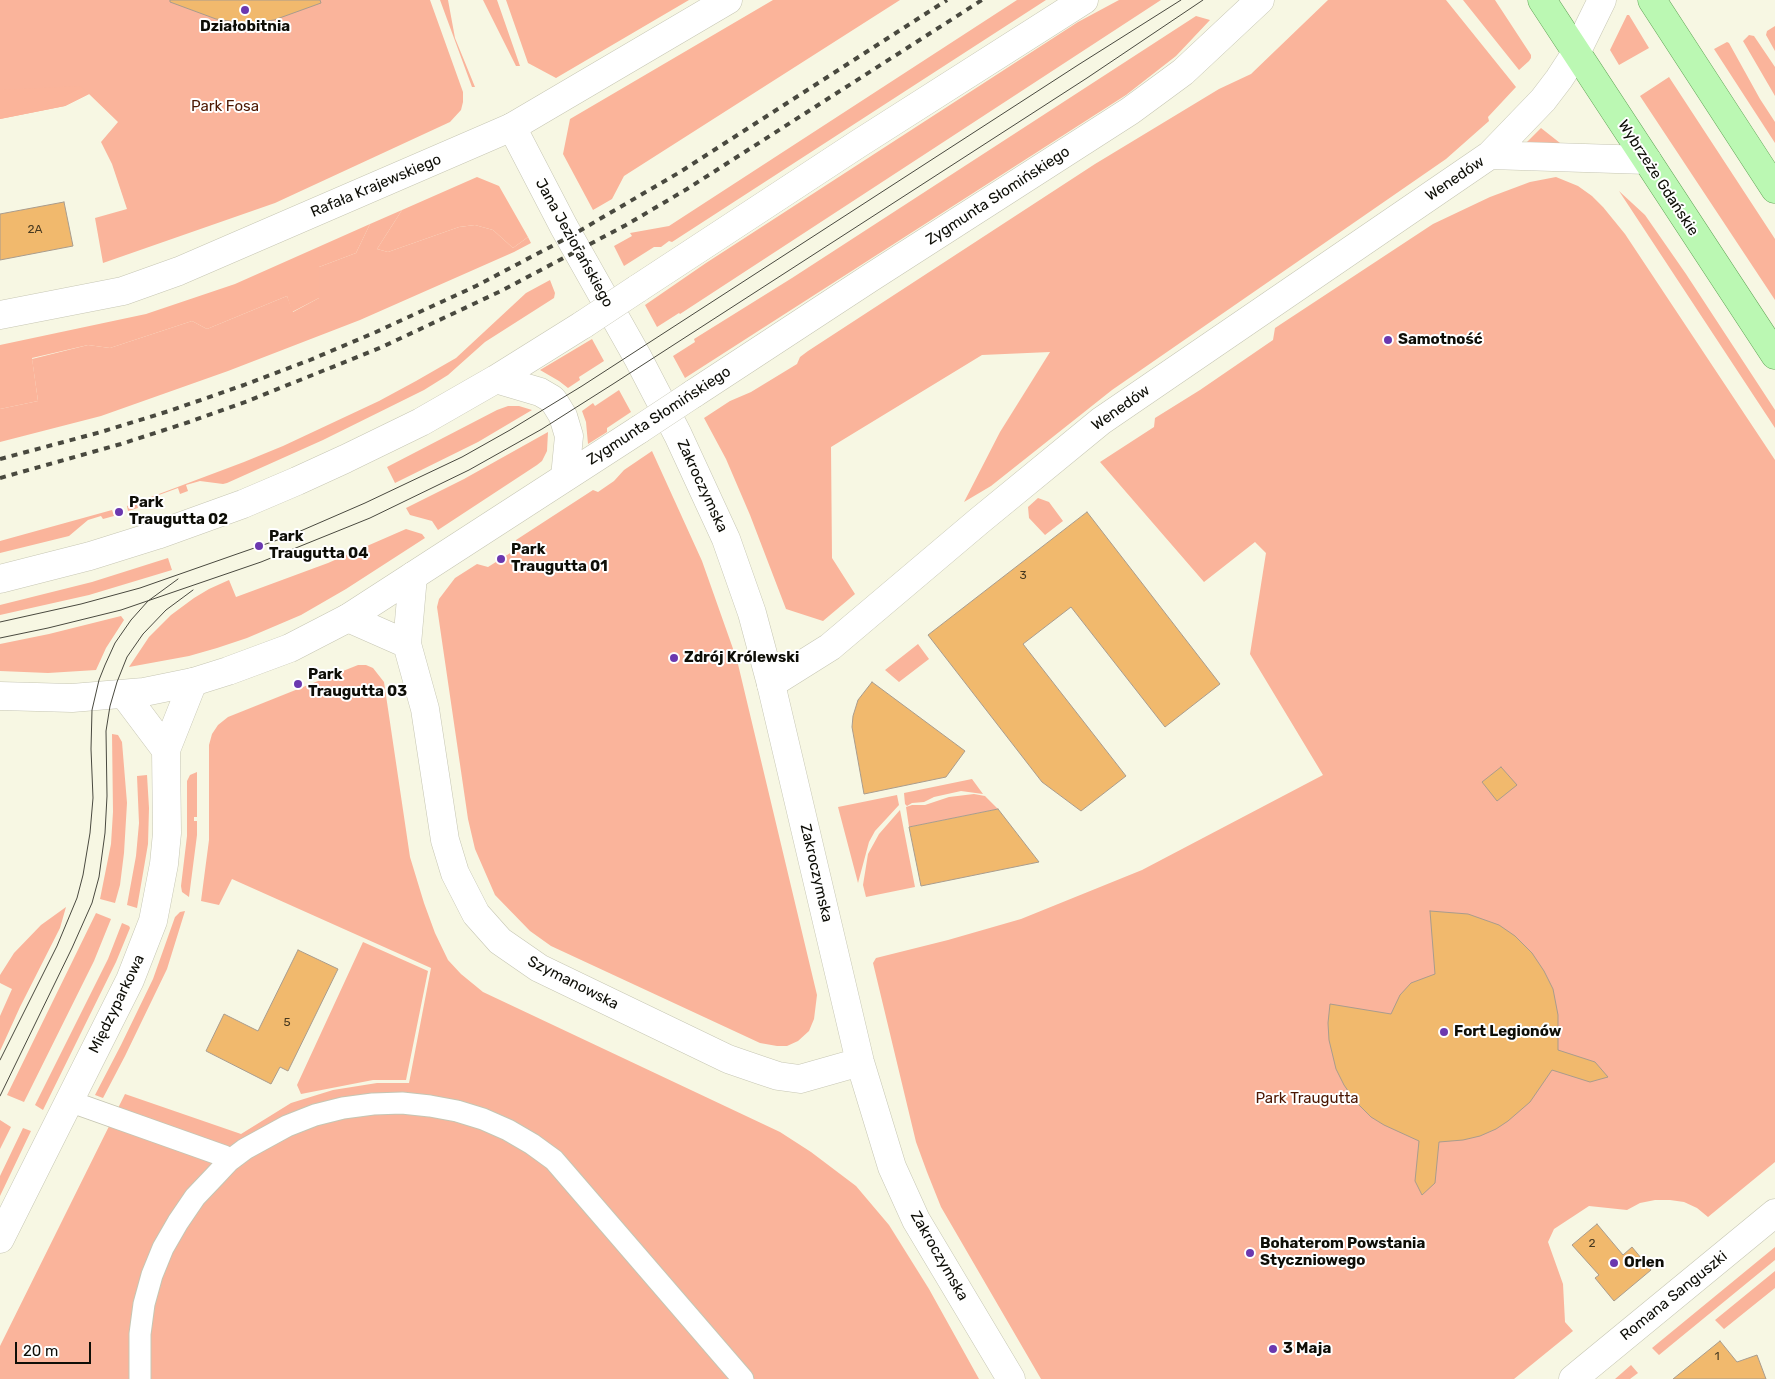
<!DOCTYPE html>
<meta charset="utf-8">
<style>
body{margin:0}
#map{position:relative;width:1775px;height:1379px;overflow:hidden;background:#f7f7e3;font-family:Rubik,sans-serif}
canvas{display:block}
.scale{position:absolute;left:15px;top:1342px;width:76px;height:22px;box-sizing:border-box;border:2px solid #0e0e07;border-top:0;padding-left:6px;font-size:15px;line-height:18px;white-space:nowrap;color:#0e0e07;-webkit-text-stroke:4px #fff;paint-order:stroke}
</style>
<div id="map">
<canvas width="1775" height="1379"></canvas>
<div class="scale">20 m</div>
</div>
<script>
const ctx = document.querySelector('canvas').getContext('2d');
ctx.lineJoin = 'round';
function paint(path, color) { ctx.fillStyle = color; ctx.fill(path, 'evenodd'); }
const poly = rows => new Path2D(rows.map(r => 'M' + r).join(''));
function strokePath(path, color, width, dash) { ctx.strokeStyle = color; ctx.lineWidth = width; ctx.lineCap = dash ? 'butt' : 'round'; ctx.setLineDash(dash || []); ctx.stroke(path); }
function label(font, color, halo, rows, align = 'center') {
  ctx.font = font + ' Rubik,sans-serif'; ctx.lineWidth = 4; ctx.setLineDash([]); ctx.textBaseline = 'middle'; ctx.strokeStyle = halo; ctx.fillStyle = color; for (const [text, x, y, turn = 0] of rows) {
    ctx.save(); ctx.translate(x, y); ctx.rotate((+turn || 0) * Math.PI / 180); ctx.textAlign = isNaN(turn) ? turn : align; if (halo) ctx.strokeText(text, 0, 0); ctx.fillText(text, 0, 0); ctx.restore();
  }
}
const green = poly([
 [0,0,430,0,463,92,463,102,461,110,450,122,275,203,103,263,95,218,127,209,112,164,101,142,118,122,89,94,65,106,0,119],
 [440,0,448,0,455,38,475,87,472,87],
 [483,0,497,0,520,66,516,66],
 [1017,0,1046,0,672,242,669,241,661,247,654,247,624,266,614,246,632,236,630,233,669,226],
 [1119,0,1161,0,680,314,679,313,657,327,645,305,706,263,1078,22],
 [1328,0,1446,0,1516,87,1488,117,1489,121,1446,159,1112,390,991,486,964,502,1000,432,1050,352,982,355,831,447,832,558,855,594,823,621,786,609,750,515,726,459,704,418,730,401,751,392,797,364,800,357,808,351,1095,164,1219,89,1251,74],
 [1463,0,1495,0,1531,55,1531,58,1529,61,1519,70],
 [1627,15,1629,15,1649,48,1619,65,1610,50],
 [1196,16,1210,20,1176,56,1126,95,685,378,673,356,695,342,694,339,792,278],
 [1775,26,1775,51,1766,35,1767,31],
 [1749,35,1754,36,1775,67,1775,96,1743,41],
 [1727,42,1729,43,1760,99,1775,122,1775,143,1714,49],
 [1669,77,1775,239,1775,300,1640,96],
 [1541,128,1560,143,1560,145,1519,150],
 [1556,177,1578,186,1592,196,1603,207,1625,234,1775,460,1775,1162,1708,1217,1697,1208,1684,1202,1670,1200,1655,1200,1640,1203,1627,1210,1589,1206,1554,1229,1548,1242,1563,1284,1565,1322,1573,1331,1514,1379,1041,1379,941,1207,927,1172,916,1142,873,963,876,958,948,940,1021,919,1142,870,1323,775,1250,654,1266,553,1255,542,1204,582,1100,462,1154,427,1155,418,1200,390,1273,340,1275,328,1433,224,1490,197,1530,182],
 [1619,191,1645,215,1686,274,1775,410,1775,428],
 [402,210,377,249,388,252,459,227,475,225,493,230,513,248,528,237,531,243,514,252,360,320,228,371,101,416,0,442,0,409,38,401,32,359,88,345,110,348,192,321,207,329,287,296,293,312,319,298,319,267,356,253,370,224],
 [550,280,555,293,554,298,485,342,448,375,424,390,323,440,227,483,223,484,200,481,186,485,188,491,180,494,178,488,137,503,138,508,128,511,127,506,244,462,283,446,379,401,416,381,456,358,526,293],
 [592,339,604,361,579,377,580,380,568,388,559,381,540,370],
 [619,390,631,412,607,428,607,432,588,444,586,422,582,411,593,403,595,406],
 [508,406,519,406,532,410,478,442,395,483,387,467,497,410],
 [548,432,547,451,542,461,537,465,438,530,432,521,410,515,406,508,464,479],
 [652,451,702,561,737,660,817,995,814,1019,809,1031,798,1041,787,1046,777,1046,760,1043,551,946,530,931,495,895,475,849,468,819,437,607,439,599,455,578,477,564,488,567,515,550,516,540,593,490,598,492,614,481,624,470],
 [1038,498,1049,502,1063,521,1045,535,1029,518,1028,507],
 [112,510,114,516,103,519,101,516,88,520,69,536,0,553,0,541],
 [406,529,422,534,425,538,346,589,301,615,247,638,217,648,189,656,129,667,149,637,171,615,194,598,209,589,229,580,236,597,328,563],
 [168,558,172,570,89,595,0,615,0,605,92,582],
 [121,616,124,620,106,648,96,670,48,673,0,671,0,644,49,634],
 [918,644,929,659,899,682,885,670],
 [358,665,366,665,373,668,384,682,410,857,424,903,435,933,448,960,461,974,483,992,780,1132,811,1152,856,1186,889,1225,929,1289,979,1379,0,1379,0,1346,125,1094,241,1134,291,1103,333,1090,377,1083,409,1083,431,968,232,879,219,905,201,901,209,840,209,745,212,734,218,725,228,717],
 [112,734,118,735,122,742,127,803,124,853,120,885,115,903,100,899,111,844,113,812],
 [197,772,197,817,194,817,194,821,197,821,197,835,189,897,182,892,181,886,187,836,187,781,190,775],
 [147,775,149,808,148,844,137,908,127,905,136,856,139,823,137,776],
 [972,779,983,794,961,791,934,797,924,802,912,803,907,806,905,804,904,793],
 [974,794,985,796,998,809,909,827,906,807,912,805,925,805,949,797],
 [897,795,899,805,875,831,869,842,858,883,838,807],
 [900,810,915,887,866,897,863,885,868,854,879,834],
 [66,907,60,928,20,1007,0,1051,0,1016,12,989,0,983,0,975,14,953,41,925],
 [185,911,167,969,125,1056,103,1098,95,1095,121,1045,153,979,175,917,180,912],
 [96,913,111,919,94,961,24,1102,7,1095],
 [122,923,129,926,130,928,116,962,43,1110,35,1105,108,959],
 [363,942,428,971,406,1080,373,1080,301,1094,297,1085],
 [0,1120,11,1127,0,1149],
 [23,1128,31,1131,0,1196,0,1176],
 [1775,1247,1775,1260,1659,1355,1652,1348],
 [1775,1271,1775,1288,1724,1329,1715,1320],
 [1631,1365,1638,1373,1630,1379,1615,1379]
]);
const forest = poly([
 [506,0,689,0,556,78,528,63],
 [773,0,900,0,624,176,612,199,593,210,563,154,570,119],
 [80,86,89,94,65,106,0,119,0,90],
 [477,177,499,186,528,237,513,248,493,230,475,225,459,227,388,252,377,249,402,210],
 [370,224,356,253,319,267,319,298,292,312,287,296,207,329,192,321,110,348,88,345,32,358,38,401,0,409,0,345,146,314,235,284]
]);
const building = poly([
 [170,0,320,0,321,3,274,20,247,24,216,19,170,2,170,0],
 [64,202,73,246,0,260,0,214,64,202],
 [1087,512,1220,684,1165,727,1071,607,1023,644,1126,776,1081,811,1042,782,928,635,1087,512],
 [872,682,965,751,946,777,864,794,852,727,853,716,858,700,872,682],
 [1501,767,1517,785,1497,801,1482,782,1501,767],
 [998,809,1039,862,921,886,909,827,998,809],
 [1430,911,1468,914,1499,925,1515,936,1532,953,1544,971,1553,989,1558,1015,1558,1050,1595,1062,1608,1077,1590,1082,1552,1070,1530,1102,1508,1121,1496,1129,1480,1136,1463,1140,1439,1142,1435,1183,1422,1195,1415,1181,1419,1141,1384,1125,1371,1117,1355,1101,1344,1085,1336,1069,1329,1040,1328,1023,1330,1004,1391,1014,1400,995,1411,983,1435,974,1430,911],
 [298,950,338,969,288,1071,280,1067,271,1084,206,1051,224,1014,258,1031,298,950],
 [1597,1224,1623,1255,1632,1247,1651,1270,1614,1301,1595,1278,1599,1275,1572,1245,1597,1224],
 [1720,1341,1737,1362,1757,1355,1766,1379,1673,1379,1720,1341]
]);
const pedestrian = poly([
 [69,1101,224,1156,229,1161],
 [140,1379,140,1334,144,1304,152,1275,163,1248,178,1222,195,1197,215,1176,229,1161,245,1149,287,1126,315,1115,343,1108,373,1104,402,1103,430,1106,457,1111,483,1119,508,1130,532,1144,554,1160,743,1379]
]);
const minor = poly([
 [512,127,728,0],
 [1490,155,1647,160],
 [771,684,830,647,979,521,1101,421,1490,155,1543,100,1559,79,1576,53,1602,0]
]);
const tertiary = poly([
 [0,315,123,291,179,271,512,127,564,227,638,358,678,435,726,539,752,613,771,684,860,1062,892,1167,916,1220,1011,1379],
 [413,576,407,644,425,709,445,840,455,873,476,914,500,941,539,968,728,1059,760,1070,778,1076,800,1079,860,1062],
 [348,618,407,644],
 [124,694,166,750],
 [0,1239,130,980,153,921,164,864,167,833,166,750,193,682],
 [1573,1379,1775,1213]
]);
const secondary = poly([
 [637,289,858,144,1084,0],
 [496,379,540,392,552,399,555,403,563,416,569,436,565,477],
 [693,394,870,278,1130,111,1183,72,1260,0],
 [0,579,90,556,157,535,243,504,297,481,345,459,421,422,496,379,584,324],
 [0,696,72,698,144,692,193,682,228,671,290,648,348,618,640,429]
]);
const primary = poly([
 [1542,0,1775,355],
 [1652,0,1775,189]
]);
const tram = poly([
 [0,622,81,604,140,588,237,554,289,536,365,503,462,457,510,430,582,386,1078,65,1181,0],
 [0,638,48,628,121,610,261,562,370,518,469,470,542,429,613,384,1087,78,1203,0],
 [0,1060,57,946,77,898,83,875,90,833,93,798,91,749,92,710,99,680,105,665,115,643,131,620,148,601,178,579],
 [0,1096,72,948,92,903,99,877,105,833,107,796,106,731,110,706,117,682,127,657,143,634,166,610,193,590]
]);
const rail = poly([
 [0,459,101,432,169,411,244,385,310,360,376,332,476,286,569,237,680,172,947,0],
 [0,478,121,444,189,422,248,401,382,347,501,291,626,225,687,189,982,0]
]);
const secondaryBridge = poly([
 [584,324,637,289],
 [640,429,693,394]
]);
const markers = [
 [245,10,5,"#6b38af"],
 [1388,340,5,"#6b38af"],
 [119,512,5,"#6b38af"],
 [259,546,5,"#6b38af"],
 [501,559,5,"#6b38af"],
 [674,658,5,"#6b38af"],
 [298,684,5,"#6b38af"],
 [1444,1032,5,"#6b38af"],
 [1250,1253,5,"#6b38af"],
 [1614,1263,5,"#6b38af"],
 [1273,1349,5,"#6b38af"]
];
const numberNames = [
 ["2A",35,230],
 ["3",1023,576],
 ["5",287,1023],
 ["2",1592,1244],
 ["1",1717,1357]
];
const poiNames = [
 ["Działobitnia",245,27,"center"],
 ["Samotność",1398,340],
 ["Park",129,503],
 ["Traugutta 02",129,520],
 ["Park",269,537],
 ["Traugutta 04",269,554],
 ["Park",511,550],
 ["Traugutta 01",511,567],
 ["Zdrój Królewski",684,658],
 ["Park",308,675],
 ["Traugutta 03",308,692],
 ["Fort Legionów",1454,1032],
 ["Bohaterom Powstania",1260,1244],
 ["Styczniowego",1260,1261],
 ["Orlen",1624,1263],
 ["3 Maja",1283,1349]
];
const parkNames = [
 ["Park Fosa",225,107],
 ["Park Traugutta",1307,1099]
];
const streetNames = [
 ["Wybrzeże Gdańskie",1658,178,57],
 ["Wenedów",1455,179,-34],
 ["Rafała Krajewskiego",376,186,-23],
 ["Zygmunta Słomińskiego",998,196,-33],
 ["Jana Jeziorańskiego",574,243,61],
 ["Wenedów",1121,408,-35],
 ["Zygmunta Słomińskiego",659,416,-33],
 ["Zakroczymska",702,486,65],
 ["Zakroczymska",816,873,77],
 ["Szymanowska",573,983,27],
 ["Międzyparkowa",117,1004,-64],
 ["Zakroczymska",939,1256,60],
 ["Romana Sanguszki",1674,1296,-39]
];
paint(green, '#fab49b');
paint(forest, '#fbb49a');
paint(building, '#f1b96d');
strokePath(building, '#a99c8d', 1);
strokePath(pedestrian, '#c6c6b3', 23);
strokePath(minor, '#c6c6b3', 29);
strokePath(tertiary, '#c6c6b3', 29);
strokePath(secondary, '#c6c6b3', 29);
strokePath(primary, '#61a356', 29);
strokePath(pedestrian, '#fff', 21);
strokePath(minor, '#fff', 28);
strokePath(tertiary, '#fff', 28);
strokePath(secondary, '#fff', 28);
strokePath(primary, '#bbf8b3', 28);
strokePath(tram, '#49493f', 1);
strokePath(rail, '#49493f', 4, [6, 6]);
strokePath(secondaryBridge, '#c6c6b3', 29, []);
strokePath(secondaryBridge, '#fff', 28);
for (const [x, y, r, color] of markers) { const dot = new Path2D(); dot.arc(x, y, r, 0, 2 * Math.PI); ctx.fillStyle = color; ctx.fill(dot); strokePath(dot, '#fff', 2); }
label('12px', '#473920', null, numberNames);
label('bold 15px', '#0e0e07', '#fff', poiNames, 'left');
label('15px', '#4c1702', '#fff', parkNames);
label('15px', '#0e0e07', '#fff', streetNames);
</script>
